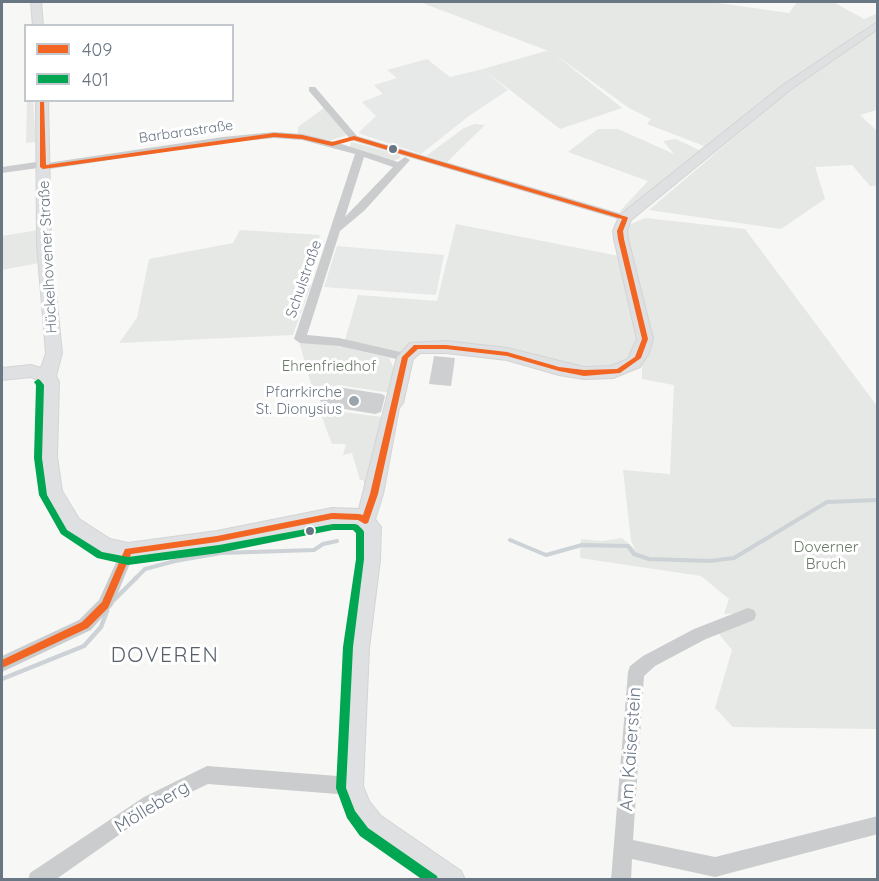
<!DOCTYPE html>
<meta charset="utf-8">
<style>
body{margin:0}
#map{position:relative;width:879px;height:881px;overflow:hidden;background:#f7f7f6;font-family:Quicksand,sans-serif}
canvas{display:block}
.frame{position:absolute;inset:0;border:3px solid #697684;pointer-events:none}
.legend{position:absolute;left:24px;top:24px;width:210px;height:78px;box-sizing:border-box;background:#fff;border:2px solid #c3c8ce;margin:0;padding:8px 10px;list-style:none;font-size:18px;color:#697684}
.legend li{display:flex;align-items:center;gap:12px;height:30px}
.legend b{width:30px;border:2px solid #c3c8ce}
</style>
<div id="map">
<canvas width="879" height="881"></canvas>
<div class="frame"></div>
<ul class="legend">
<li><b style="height:8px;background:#f26522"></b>409</li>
<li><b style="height:8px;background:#00a651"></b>401</li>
</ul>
</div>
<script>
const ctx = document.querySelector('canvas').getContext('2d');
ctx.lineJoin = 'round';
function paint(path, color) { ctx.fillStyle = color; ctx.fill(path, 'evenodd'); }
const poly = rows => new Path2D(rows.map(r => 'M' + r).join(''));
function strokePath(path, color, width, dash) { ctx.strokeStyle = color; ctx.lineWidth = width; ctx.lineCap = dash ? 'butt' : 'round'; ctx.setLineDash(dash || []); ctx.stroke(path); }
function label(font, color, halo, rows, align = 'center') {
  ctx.font = font + ' Quicksand,sans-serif'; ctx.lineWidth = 6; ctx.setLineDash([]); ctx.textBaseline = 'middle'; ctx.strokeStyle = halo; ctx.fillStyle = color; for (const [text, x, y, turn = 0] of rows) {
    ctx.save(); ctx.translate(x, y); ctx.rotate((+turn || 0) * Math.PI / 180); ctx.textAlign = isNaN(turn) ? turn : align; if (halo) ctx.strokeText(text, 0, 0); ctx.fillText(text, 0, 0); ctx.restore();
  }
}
const built = poly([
 [427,59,450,77,483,69,508,90,469,116,421,154,358,133,376,116,362,102,383,94,374,85,397,78,387,70],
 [337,246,444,255,436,295,324,287]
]);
const green = poly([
 [420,2,711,2,789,13,797,2,833,2,864,19,876,14,878,19,799,75,622,215,620,211,648,181,568,152,598,129,618,129,674,154,663,141,676,139,699,150,704,146,647,124,651,119,629,108,553,53,622,108,560,129,483,69,546,51,551,52],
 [877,29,877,110,860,115,877,131,877,186,870,186,852,165,815,167,825,199,781,229,649,210,793,87],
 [27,101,33,101,36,142,26,143],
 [324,108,346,134,345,136,331,140,298,135,298,127],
 [475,124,485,125,447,162,426,156,464,128],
 [351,142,398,154,401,158,393,161,350,147],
 [645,218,745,229,877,406,877,729,733,727,715,708,732,650,716,630,743,613,724,614,729,599,701,576,580,558,581,539,602,541,622,538,635,549,631,540,623,470,670,474,674,385,642,379,642,366,650,346,625,238,627,226],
 [456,224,619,256,640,341,629,362,599,369,416,345,399,353,345,340,358,295,437,301],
 [38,230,39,263,2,270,2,236],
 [240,230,320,235,304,284,311,285,293,335,119,343,137,318,149,259,233,243],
 [299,341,344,347,389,358,396,372,391,393,339,385,313,391],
 [319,409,382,417,366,488,363,480,360,480,352,453,343,455,346,444,332,444]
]);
const streamFar1 = poly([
 [510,540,546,555,582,545,628,546,634,554,649,559,710,561,734,558,827,502,878,500],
 [135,579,145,569,175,561,221,553,314,550,323,544,337,541]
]);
const stream = poly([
 [114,600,136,578],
 [2,679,84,646,101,627,107,611]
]);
const building = poly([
 [434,356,455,358,451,386,429,384],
 [338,387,382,394,385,396,381,412,375,414,332,407,320,401,324,390,337,392]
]);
const street = poly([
 [309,87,315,87,357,136,629,216,630,218,629,220,621,220,351,140,309,91,309,87],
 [274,132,302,134,332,141,398,162,405,157,410,160,365,210,340,231,307,335,339,338,405,353,411,357,409,360,405,361,339,346,300,343,294,339,355,154,302,140,274,138,223,143,43,170,38,168,2,173,2,167,43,161,47,163,223,137,274,132],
 [364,157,393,167,345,217,364,157],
 [128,545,133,547,135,551,113,605,91,630,2,672,2,656,79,620,99,600,123,547,128,545],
 [748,608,754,610,756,615,754,620,706,639,655,666,644,676,633,840,715,857,878,816,878,834,715,877,632,859,631,880,611,880,628,672,630,666,643,656,694,629,748,608],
 [207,766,351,777,357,780,360,786,357,792,351,795,208,784,156,809,55,880,28,880,30,873,144,797,207,766]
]);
const secondary = poly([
 [31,2,41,2,43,26,33,26,31,2],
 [878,21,878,29,791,89,631,220,627,231,628,239,653,339,649,353,640,367,613,378,584,379,559,375,507,360,446,353,420,353,413,359,403,403,399,408,383,494,375,519,381,527,380,560,369,648,363,786,369,801,381,816,461,871,465,880,429,880,363,834,351,818,339,786,347,648,360,560,361,530,355,525,332,524,217,547,128,559,98,552,65,531,44,492,39,457,42,382,31,377,2,380,2,368,31,365,41,368,46,353,37,245,36,100,48,100,51,245,62,353,56,376,59,382,57,457,62,491,79,519,110,539,128,543,217,531,332,508,359,509,397,357,410,343,446,341,507,348,584,367,611,366,628,359,637,339,614,239,613,231,620,215,783,85,878,21]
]);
const bus1 = poly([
 [40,100,44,100,46,165,274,133,302,135,332,142,354,136,627,217,628,218,623,231,624,239,648,339,641,358,620,373,584,376,559,371,507,356,446,349,418,349,408,358,378,494,368,523,365,524,358,520,332,519,217,542,131,554,108,608,88,628,2,668,2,660,82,622,102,602,125,549,217,536,332,513,359,514,363,515,370,494,402,357,414,345,446,345,507,352,559,367,584,370,617,369,635,357,642,339,618,239,617,231,622,219,354,140,332,146,302,139,274,137,43,169,40,167,40,100]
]);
const bus2 = poly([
 [38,379,40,380,44,385,42,458,47,495,67,530,102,552,128,557,219,545,333,524,355,524,358,525,363,530,364,532,364,559,353,647,346,788,355,811,368,828,437,876,438,880,423,880,360,836,347,818,336,788,343,647,356,559,356,533,353,530,333,530,219,553,128,565,97,558,61,534,39,495,34,458,36,385,34,382,38,379]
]);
const markers = [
 [393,149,5,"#697684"],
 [354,401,6,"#9ba3ac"],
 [310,531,5,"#697684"]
];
const farStreetnames = [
 ["Barbarastraße",186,132,-8]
];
const streetNames = [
 ["Hückelhovener Straße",48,257,-93],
 ["Schulstraße",304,279,-71]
];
const parkNames = [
 ["Ehrenfriedhof",329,366],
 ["Doverner",826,547],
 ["Bruch",826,564]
];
const poiNames = [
 ["Pfarrkirche",342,392],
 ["St. Dionysius",342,409]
];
const nearStreetnames = [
 ["Am Kaiserstein",631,749,-86],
 ["Mölleberg",152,807,-31]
];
const nearQuarternames = [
 ["DOVEREN",165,656]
];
paint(built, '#e7e8e8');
paint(green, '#e5e8e4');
strokePath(streamFar1, '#ccd2d5', 4);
strokePath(stream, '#ccd2d5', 4.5);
paint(building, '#cecfd0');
strokePath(secondary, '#d4d4d5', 2);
paint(street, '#cbcccd');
paint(secondary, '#dfe0e1');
paint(bus1, '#f26522');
paint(bus2, '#00a651');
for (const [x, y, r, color] of markers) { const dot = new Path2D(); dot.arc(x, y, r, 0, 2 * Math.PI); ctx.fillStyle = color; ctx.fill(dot); strokePath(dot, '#fff', 2); }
label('14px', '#697684', '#fff', farStreetnames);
label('15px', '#697684', '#fff', streetNames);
label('15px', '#6a7b67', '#fff', parkNames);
label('15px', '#697684', '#fff', poiNames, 'right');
label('18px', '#697684', '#fff', nearStreetnames);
ctx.letterSpacing = '1.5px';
label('21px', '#565f6a', '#fff', nearQuarternames);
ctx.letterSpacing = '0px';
</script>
